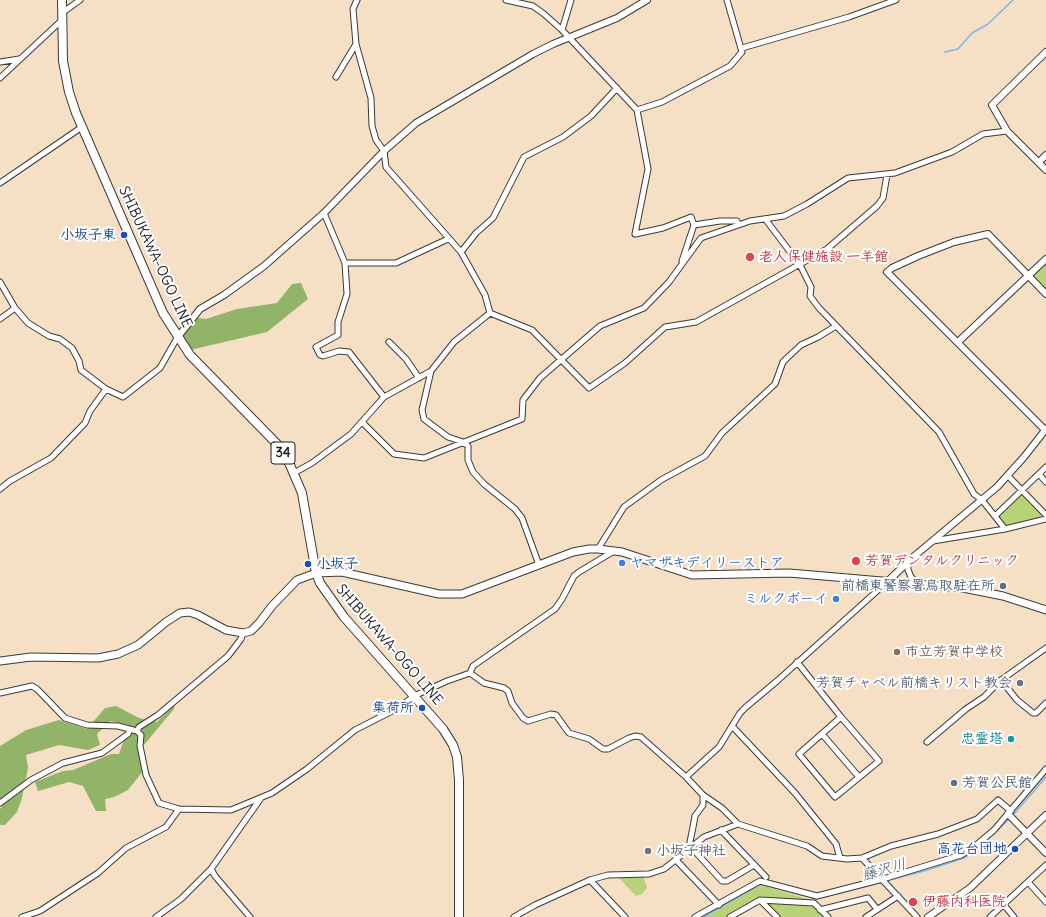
<!DOCTYPE html>
<meta charset="utf-8">
<style>
body{margin:0}
canvas{display:block;background:#f5dfc5}
</style>
<canvas width="1046" height="917"></canvas>
<script>
const ctx = document.querySelector('canvas').getContext('2d');
ctx.lineJoin = 'round';
function paint(path, color) { ctx.fillStyle = color; ctx.fill(path, 'evenodd'); }
const poly = rows => new Path2D(rows.map(r => 'M' + r).join(''));
function strokePath(path, color, width, dash) { ctx.strokeStyle = color; ctx.lineWidth = width; ctx.lineCap = dash ? 'butt' : 'round'; ctx.setLineDash(dash || []); ctx.stroke(path); }
function label(font, color, halo, rows, align = 'center') {
  ctx.font = font + ' Delius,"Klee One",sans-serif'; ctx.lineWidth = 4; ctx.setLineDash([]); ctx.textBaseline = 'middle'; ctx.strokeStyle = halo; ctx.fillStyle = color; for (const [text, x, y, turn = 0] of rows) {
    ctx.save(); ctx.translate(x, y); ctx.rotate((+turn || 0) * Math.PI / 180); ctx.textAlign = isNaN(turn) ? turn : align; if (halo) ctx.strokeText(text, 0, 0); ctx.fillText(text, 0, 0); ctx.restore();
  }
}
const green = poly([
 [1046,263,1046,289,1034,277,1035,273],
 [1021,495,1024,496,1041,514,1041,517,1005,526,999,516],
 [643,876,647,888,642,894,636,896,619,878],
 [761,885,814,901,760,898,725,917,706,917],
 [771,903,813,905,825,917,781,917,770,906]
]);
const forest = poly([
 [301,283,308,299,267,332,190,350,181,339,197,318,206,319,237,309,277,303,292,284],
 [175,704,174,709,138,752,143,771,128,790,114,797,105,799,106,811,96,811,83,786,69,782,38,791,35,782,63,771,73,770,111,754,119,754,129,725,111,721,97,734,100,745,88,750,59,745,26,755,28,768,22,798,17,812,5,825,0,825,0,809,2,807,0,802,0,746,26,730,59,720,87,729,105,708,116,706,139,718,157,722]
]);
const stream = poly([
 [945,52,958,49,972,33,988,24,1013,0],
 [1013,815,1046,777],
 [704,917,761,884,817,899,924,871,964,858,978,849,1010,818]
]);
const minor = poly([
 [357,0,353,9,356,44,371,98,372,126,376,140,384,151,386,167,461,252,485,295,490,313],
 [506,0,533,6,544,14,562,30,637,110,648,169,635,234,663,228,691,217,694,225,682,261],
 [62,13,80,0],
 [562,30,571,0],
 [742,48,849,17,896,0],
 [0,62,19,59],
 [336,77,356,44],
 [0,78,62,20],
 [637,110,662,102,730,66,742,52,727,0],
 [0,183,82,127],
 [324,213,345,263,347,294,338,322,338,335,316,347,320,355,323,356,339,351,349,352,384,397],
 [766,220,800,265,811,287,810,296,819,308,939,432,974,494,982,500,1005,529,1046,519],
 [694,225,720,221,737,221,738,225],
 [461,252,476,233,493,218,524,157,563,137,591,116,617,88],
 [345,263,396,263,448,239],
 [0,282,15,308,28,323,49,336,60,339,72,348,79,361,81,370,106,389,123,397,160,368,177,338],
 [490,313,532,330,589,388,625,363,665,327,696,322,827,249,877,206,883,198,887,175],
 [0,319,15,308],
 [389,342,406,359,419,378],
 [431,371,422,410,424,419,448,437,463,442,468,446,468,460,473,472,484,484,515,509,522,518,539,565],
 [362,422,394,454,424,458,522,419,523,400,540,378,600,326,644,308,669,282,701,238,750,221,784,216,807,204,848,178,895,173,952,152,983,134,1007,131],
 [294,473,312,463,351,434,384,397,431,371,454,342,490,313],
 [1039,474,1046,482],
 [1008,476,1046,515],
 [0,489,10,481,51,458,85,423,90,411,106,389],
 [995,516,1046,467],
 [933,541,1005,529],
 [598,549,624,507,661,480,705,456,722,433,775,384,783,362,788,357,801,345,818,337,836,326],
 [908,562,908,570,911,577,920,585],
 [797,662,841,717],
 [470,673,484,683,504,688,508,691,512,703,523,718,528,721,551,714,556,715,569,733,589,739,603,749,608,749,629,738,635,736,641,737,686,777,703,795,722,808,738,824,807,846,822,856,847,859,862,858,891,846,938,834,977,819,998,800,1011,811],
 [1001,680,1017,700,1033,713,1036,713,1046,703],
 [0,693,32,686,37,689,65,718,87,725,118,726,137,731,141,735,140,746,146,775,159,803,179,809,231,810,272,793,307,769,355,730,400,707,414,696,447,681,470,673,473,666,555,609,562,599,574,576,579,572,614,551],
 [841,717,879,761,835,797,799,754,841,717],
 [732,726,795,793,836,844,840,858],
 [137,731,139,727,158,715,228,656,241,639,243,633],
 [822,734,859,777],
 [927,742,966,709,984,697,1001,680,1046,648],
 [686,777,719,747,740,713,746,707,777,681,887,582],
 [703,795,703,805,695,816,693,827,690,842,691,847,722,881,727,881,754,865],
 [0,803,31,780,63,763,102,753,128,734,130,730],
 [721,830,766,877],
 [862,858,917,917],
 [676,860,719,905],
 [211,869,215,876,250,917],
 [590,880,625,917],
 [1028,882,1046,902],
 [760,900,814,903,828,917],
 [1004,905,1014,917],
 [820,910,868,898,877,909],
 [22,917,40,911,98,873,126,848,166,827,179,809],
 [156,917,181,899,211,869,261,798],
 [514,917,535,905,590,880,608,875,649,874,664,869,704,837,738,824],
 [695,917,760,881,817,896,883,879,961,855,974,847,994,830,1046,769],
 [730,917,760,900,777,917],
 [866,917,898,896],
 [990,917,1046,865]
]);
const tertiary = poly([
 [1046,52,992,105,1007,131,1046,170],
 [1039,162,1046,155],
 [177,338,200,309,224,295,264,266,324,213,384,151,416,123,533,54,553,44,617,18,647,0],
 [958,342,1046,259],
 [1045,430,887,272,892,268,918,256,954,242,988,234,1046,294],
 [887,582,912,558,997,487,1024,457,1046,429],
 [1008,814,1046,853],
 [928,917,970,888,1046,815]
]);
const secondary = poly([
 [0,661,31,657,98,658,118,654,138,645,166,622,180,613,189,612,198,615,226,630,243,633,251,631,259,623,272,606,297,580,316,573,342,572,439,594,462,594,573,552,589,549,598,549,622,552,692,575,789,573,963,588,1003,596,1046,610]
]);
const primary = poly([
 [62,0,63,61,69,92,76,113,163,313,190,355,278,445,290,465,302,493,316,573,320,583,344,617,443,729,453,745,457,757,459,780,459,917]
]);
const markers = [
 [124,235,4,"#1a4fb4"],
 [750,257,5,"#e0444e"],
 [856,561,5,"#e0444e"],
 [622,563,4,"#3f7fe0"],
 [308,564,4,"#1a4fb4"],
 [1003,586,4,"#5c6f8a"],
 [836,599,4,"#3f7fe0"],
 [897,652,4,"#8d6e63"],
 [1020,683,4,"#6b7280"],
 [422,708,4,"#1a4fb4"],
 [1011,739,4,"#0f9aa8"],
 [954,783,4,"#5c6f8a"],
 [1015,849,4,"#1a4fb4"],
 [648,851,4,"#6b7280"],
 [913,902,5,"#e0444e"]
];
const shields = [
 [283,453,24]
];
const shieldNames = [
 ["34",283,453]
];
const transitNames = [
 ["小坂子東",116,235],
 ["小坂子",316,564,"left"],
 ["集荷所",414,708],
 ["高花台団地",1007,849]
];
const streetNames = [
 ["SHIBUKAWA-OGO LINE",155,257,65],
 ["SHIBUKAWA-OGO LINE",389,645,49]
];
const healthNames = [
 ["老人保健施設 一羊館",759,257],
 ["芳賀デンタルクリニック",865,561],
 ["伊藤内科医院",922,902]
];
const shopNames = [
 ["ヤマザキデイリーストア",630,563],
 ["ミルクボーイ",828,599,"right"]
];
const serviceNames = [
 ["前橋東警察署鳥取駐在所",995,586],
 ["芳賀公民館",962,783,"left"]
];
const educationNames = [
 ["市立芳賀中学校",905,652]
];
const worshipNames = [
 ["芳賀チャペル前橋キリスト教会",1012,683],
 ["小坂子神社",656,851,"left"]
];
const cultureNames = [
 ["忠霊塔",1003,739]
];
const waterNames = [
 ["藤沢川",884,870,-16]
];
paint(green, '#b8d277');
paint(forest, '#92b468');
strokePath(stream, '#7eb5ee', 1.5);
strokePath(minor, '#3d3935', 7);
strokePath(tertiary, '#3d3935', 8);
strokePath(secondary, '#3d3935', 9);
strokePath(primary, '#3d3935', 10);
strokePath(minor, '#fff', 5);
strokePath(tertiary, '#fff', 6);
strokePath(secondary, '#fff', 7);
strokePath(primary, '#fff', 8);
for (const [x, y, r, color] of markers) { const dot = new Path2D(); dot.arc(x, y, r, 0, 2 * Math.PI); ctx.fillStyle = color; ctx.fill(dot); strokePath(dot, '#fff', 1.5); }
for (const [x, y, w] of shields) { const box = new Path2D(); box.roundRect(x - w / 2, y - 11, w, 22, 3); ctx.fillStyle = '#fff'; ctx.fill(box); strokePath(box, '#1c1c1c', 1); }
label('bold 13px', '#1c1c1c', null, shieldNames);
label('bold 14px', '#164399', '#fff', transitNames, 'right');
label('14px', '#1c1c1c', '#fff', streetNames);
label('bold 14px', '#be3a42', '#fff', healthNames, 'left');
label('bold 14px', '#366cbe', '#fff', shopNames, 'left');
label('bold 14px', '#4e5e75', '#fff', serviceNames, 'right');
label('bold 14px', '#785e54', '#fff', educationNames, 'left');
label('bold 14px', '#5b616d', '#fff', worshipNames, 'right');
label('bold 14px', '#0d838f', '#fff', cultureNames, 'right');
label('italic 15px', '#435970', '#fff', waterNames);
</script>
